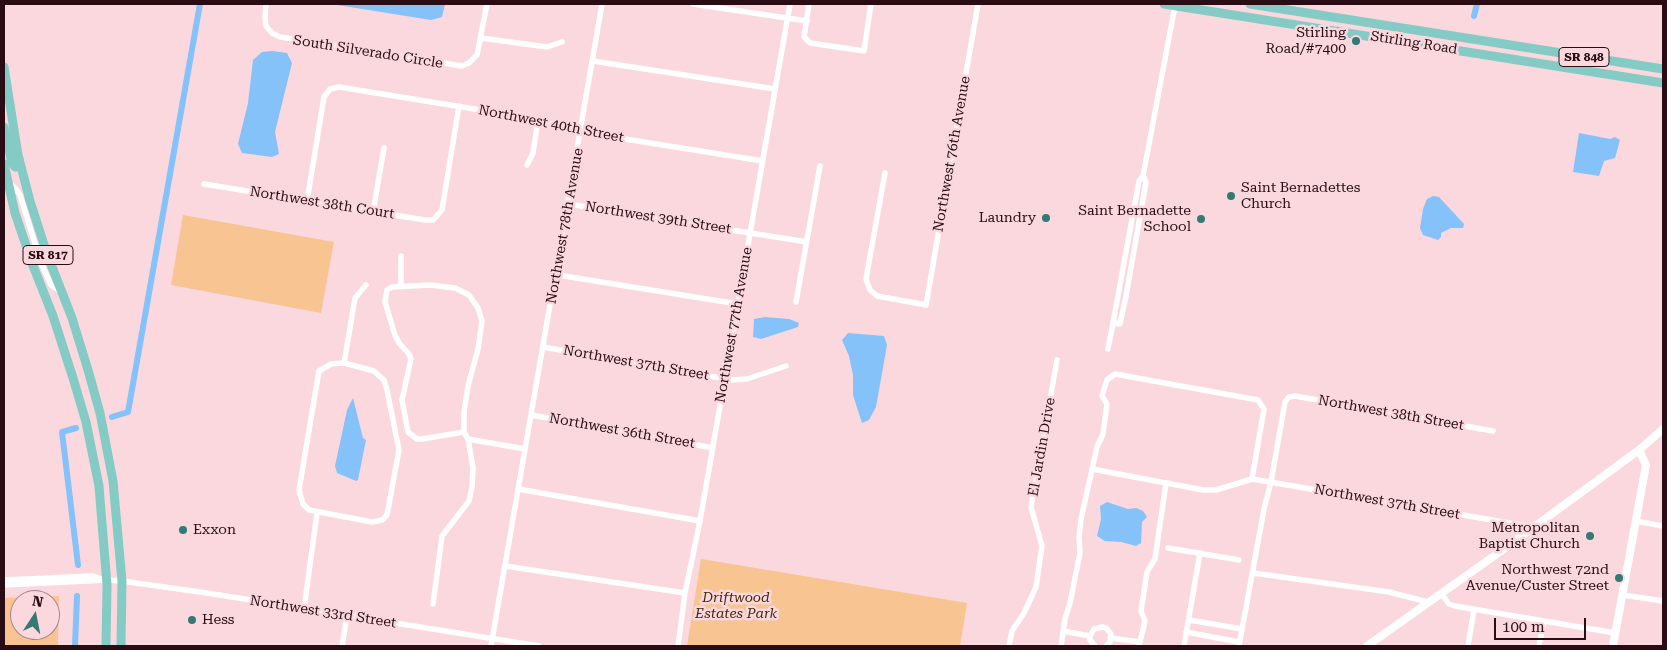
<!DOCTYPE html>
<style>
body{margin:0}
#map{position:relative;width:1667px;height:650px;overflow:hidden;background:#fad8de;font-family:"Roboto Serif",serif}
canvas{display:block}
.frame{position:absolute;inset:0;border:5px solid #290c14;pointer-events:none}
.north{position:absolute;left:10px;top:590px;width:50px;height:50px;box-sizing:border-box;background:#fad8de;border:1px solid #a6868d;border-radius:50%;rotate:11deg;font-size:14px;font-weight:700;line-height:20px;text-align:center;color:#290c14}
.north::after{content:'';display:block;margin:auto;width:18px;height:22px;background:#327a73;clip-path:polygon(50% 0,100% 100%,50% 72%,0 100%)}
.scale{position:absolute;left:1494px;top:618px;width:92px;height:22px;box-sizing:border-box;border:2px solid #290c14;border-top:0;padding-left:6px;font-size:15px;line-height:18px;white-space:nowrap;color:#290c14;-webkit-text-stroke:4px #fad8de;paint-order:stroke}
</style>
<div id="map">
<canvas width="1667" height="650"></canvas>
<div class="frame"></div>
<div class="north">N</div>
<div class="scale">100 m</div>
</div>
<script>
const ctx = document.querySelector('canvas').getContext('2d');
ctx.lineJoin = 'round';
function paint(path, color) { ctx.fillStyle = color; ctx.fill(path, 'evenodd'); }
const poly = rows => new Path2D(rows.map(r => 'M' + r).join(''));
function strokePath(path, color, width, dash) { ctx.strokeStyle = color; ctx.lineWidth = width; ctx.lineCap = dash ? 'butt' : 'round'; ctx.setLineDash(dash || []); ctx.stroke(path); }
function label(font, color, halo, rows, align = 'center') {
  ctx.font = font + ' "Roboto Serif",serif'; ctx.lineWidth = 5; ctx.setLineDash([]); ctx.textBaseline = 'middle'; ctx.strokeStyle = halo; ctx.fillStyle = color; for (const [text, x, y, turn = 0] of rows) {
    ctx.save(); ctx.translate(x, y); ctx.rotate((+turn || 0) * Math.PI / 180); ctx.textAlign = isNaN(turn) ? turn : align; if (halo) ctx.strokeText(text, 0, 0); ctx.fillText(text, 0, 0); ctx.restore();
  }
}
const green = poly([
 [183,215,334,242,321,313,171,285],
 [701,559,967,603,960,646,687,646],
 [59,596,58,646,4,646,4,598],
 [20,600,50,600,50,630,20,630]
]);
const water = poly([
 [331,4,445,4,442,17,431,20],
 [272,51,287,53,292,63,275,132,279,154,272,157,242,153,238,144,248,103,253,60,262,52],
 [1579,133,1610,139,1615,137,1620,140,1615,158,1604,161,1599,176,1573,172],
 [1433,196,1439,197,1464,224,1463,228,1451,228,1441,233,1441,237,1438,240,1423,235,1420,228,1423,209,1427,199],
 [765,317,789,319,799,323,798,327,761,339,753,337,754,319],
 [848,333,884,336,887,345,876,407,869,420,862,423,853,395,853,375,849,356,842,340],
 [353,398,363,438,366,440,358,480,356,481,337,473,335,466,347,410],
 [1107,502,1128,509,1136,508,1143,511,1147,517,1142,522,1141,543,1136,546,1121,542,1105,541,1097,536,1101,519,1100,506]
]);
const canal = poly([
 [1474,16,1477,4],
 [112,417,128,412,200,4],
 [76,428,62,432,78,565],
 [75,646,77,596]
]);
const street = poly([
 [266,4,265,17,266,26,272,33,280,37,462,66,469,63,477,55,487,4],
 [693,4,807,21],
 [809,4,804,37,810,43,864,51,871,4],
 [481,38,547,47,562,42],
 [593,61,775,89],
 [527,165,533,153,538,120],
 [885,173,866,279,870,290,877,296,926,305,978,4],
 [1143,176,1146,182,1126,296,1120,324,1113,323,1139,181,1143,176],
 [1143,176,1175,6],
 [8,182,16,189,20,195,41,263,51,285,61,292],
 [204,184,425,220,433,220,442,210,459,106],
 [307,201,324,97,330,89,339,87,530,118,581,132,763,161],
 [568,204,807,242],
 [373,212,384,148],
 [401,256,401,286],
 [557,271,564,276,738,304],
 [796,302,820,166],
 [543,347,732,380,747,379,786,366],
 [1108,349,1113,323],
 [344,363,374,371,384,380,387,390,399,450,387,515,382,520,372,522,309,510,303,504,299,490,319,371,331,364,344,363],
 [344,363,355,298,366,285],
 [531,415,713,448],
 [468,439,525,449],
 [1092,469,1203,490,1216,490,1252,479,1533,527],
 [518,489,700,521],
 [1635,521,1663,526],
 [1168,548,1239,560],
 [505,566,685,593],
 [1253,573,1389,592,1428,602],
 [4,580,93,576,102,579],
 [4,585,107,580,122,581,207,593,539,646],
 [1441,593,1449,604,1455,606,1615,633],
 [1623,595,1663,601],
 [433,604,442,536,469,501,472,487,473,468,468,439,464,432,464,412,468,386,478,349,482,321,478,308,469,295,455,288,430,285,392,287,387,290,385,302,395,335,399,343,409,354,411,359,402,400,408,432,417,439,422,439,464,432],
 [304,609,317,513],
 [1189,620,1242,629],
 [1063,631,1090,636],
 [1186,632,1239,642],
 [1111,638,1140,642],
 [342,646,347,616],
 [491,646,602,4],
 [678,646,685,593,700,521,790,4],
 [1009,646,1012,631,1024,613,1036,587,1042,546,1031,507,1057,360],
 [1061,646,1065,619,1070,603,1080,553,1079,537,1081,519,1097,447,1103,434,1107,404,1102,396,1107,380,1115,374,1258,400,1264,409,1252,479],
 [1095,646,1090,640,1090,636,1094,629,1102,627,1106,628,1111,634,1110,642,1106,646],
 [1139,646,1145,621,1141,611,1147,572,1155,559,1166,483],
 [1184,646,1200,553],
 [1239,646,1264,509,1271,482,1285,402,1289,397,1295,396,1493,431],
 [1468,646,1474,610],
 [1539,646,1544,621]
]);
const secondary = poly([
 [1367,646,1504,549,1639,450,1663,429],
 [1613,646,1646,465,1639,450]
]);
const primary = poly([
 [1164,4,1663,83],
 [1250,4,1663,69],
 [4,67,18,155,30,201,47,254,72,318,88,370,100,413,113,481,122,581,121,646],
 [4,127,12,163,15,167,21,166],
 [4,164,15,213,32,263,53,316,73,378,86,422,99,486,107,585,106,646]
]);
const markers = [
 [1356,41,5,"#327a73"],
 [1231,196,5,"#327a73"],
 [1046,218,5,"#327a73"],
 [1201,219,5,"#327a73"],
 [183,530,5,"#327a73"],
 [1590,536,5,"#327a73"],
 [1619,578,5,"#327a73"],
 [192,620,5,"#327a73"]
];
const shields = [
 [1584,57,50],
 [48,255,50]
];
const shieldNames = [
 ["SR 848",1584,57],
 ["SR 817",48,255]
];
const poiNames = [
 ["Stirling",1346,33],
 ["Road/#7400",1346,49],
 ["Saint Bernadettes",1241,188,"left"],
 ["Church",1241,204,"left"],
 ["Saint Bernadette",1191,211],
 ["School",1191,227],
 ["Laundry",1036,218],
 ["Metropolitan",1580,528],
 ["Baptist Church",1580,544],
 ["Exxon",193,530,"left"],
 ["Northwest 72nd",1609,570],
 ["Avenue/Custer Street",1609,586],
 ["Hess",202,620,"left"]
];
const streetNames = [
 ["Stirling Road",1414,43,9],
 ["South Silverado Circle",368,52,9],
 ["Northwest 40th Street",551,124,11],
 ["Northwest 76th Avenue",952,154,-80],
 ["Northwest 38th Court",322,203,9],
 ["Northwest 39th Street",658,218,9],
 ["Northwest 78th Avenue",565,226,-80],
 ["Northwest 77th Avenue",734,325,-80],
 ["Northwest 37th Street",636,363,10],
 ["Northwest 38th Street",1391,413,10],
 ["Northwest 36th Street",622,431,10],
 ["El Jardin Drive",1042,447,-80],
 ["Northwest 37th Street",1387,502,10],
 ["Northwest 33rd Street",323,612,9]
];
const parkNames = [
 ["Driftwood",736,598],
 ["Estates Park",736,614]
];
paint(green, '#f7c492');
paint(water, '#85c2f9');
strokePath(canal, '#85c2f9', 6);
strokePath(street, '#fff', 5.5);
strokePath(secondary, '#fff', 8);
strokePath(primary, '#85cbc5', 9);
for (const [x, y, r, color] of markers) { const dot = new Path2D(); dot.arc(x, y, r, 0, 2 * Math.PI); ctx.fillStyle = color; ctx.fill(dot); strokePath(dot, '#fad8de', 2); }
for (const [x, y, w] of shields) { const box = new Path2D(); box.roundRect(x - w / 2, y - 9.5, w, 19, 4); ctx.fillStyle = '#fad8de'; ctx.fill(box); strokePath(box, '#290c14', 1); }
label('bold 12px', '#290c14', null, shieldNames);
label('14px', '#290c14', '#fad8de', poiNames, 'right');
label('14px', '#290c14', '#fad8de', streetNames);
label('italic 14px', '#462a08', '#fad8de', parkNames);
</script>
